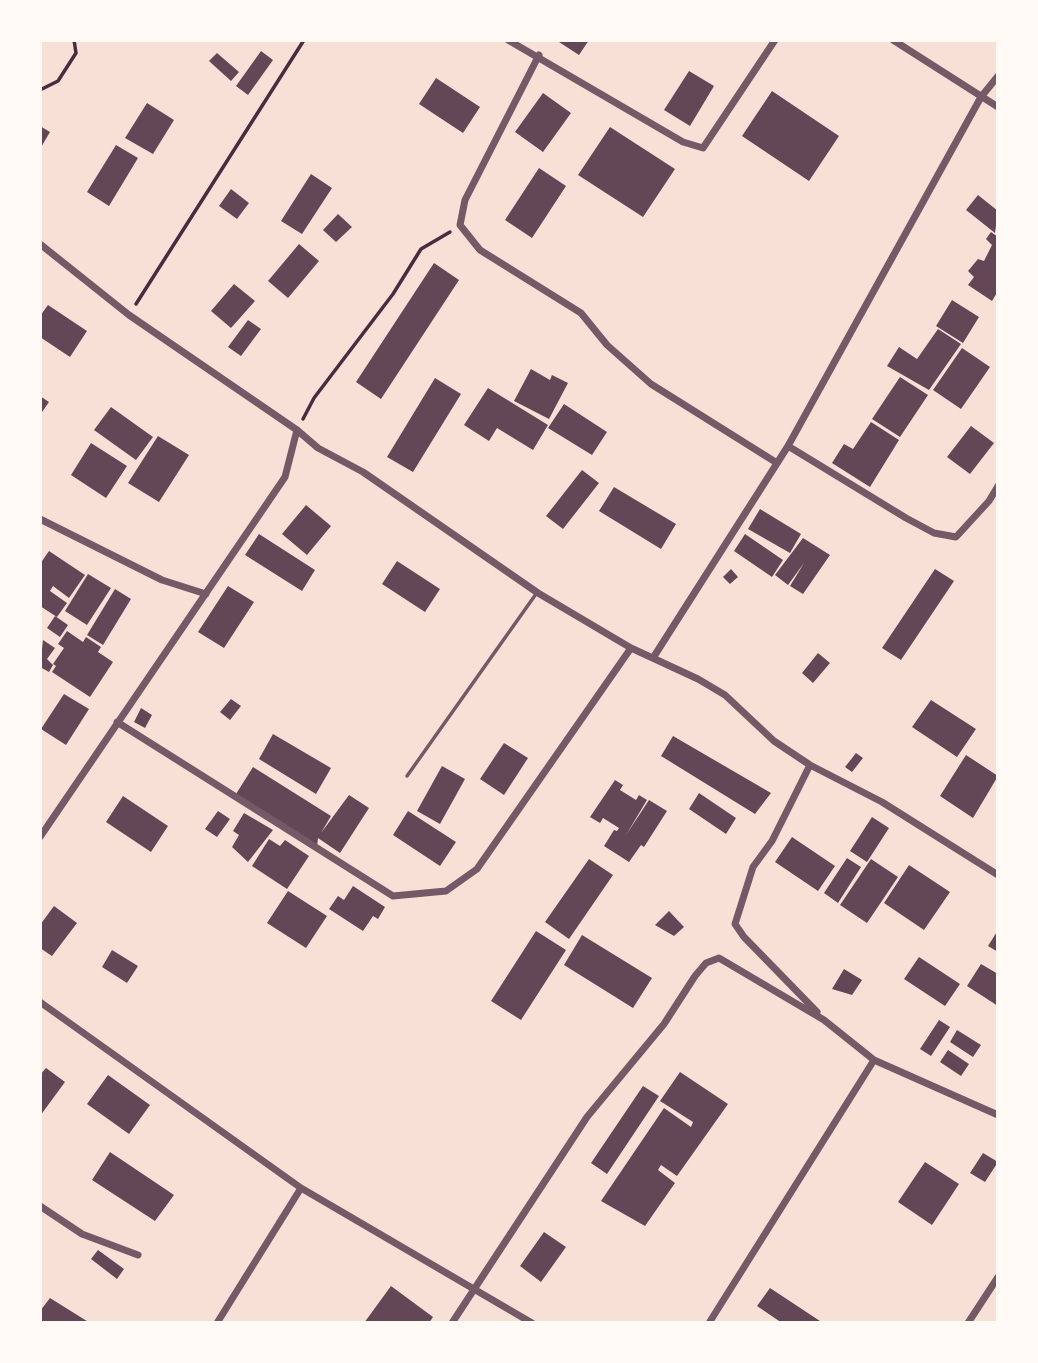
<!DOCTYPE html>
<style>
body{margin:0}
#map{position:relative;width:1038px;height:1363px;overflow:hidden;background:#f7e1d7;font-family:Mulish,sans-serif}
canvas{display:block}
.frame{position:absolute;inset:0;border:42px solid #fffaf5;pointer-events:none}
</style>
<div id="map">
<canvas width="1038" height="1363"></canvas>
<div class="frame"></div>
</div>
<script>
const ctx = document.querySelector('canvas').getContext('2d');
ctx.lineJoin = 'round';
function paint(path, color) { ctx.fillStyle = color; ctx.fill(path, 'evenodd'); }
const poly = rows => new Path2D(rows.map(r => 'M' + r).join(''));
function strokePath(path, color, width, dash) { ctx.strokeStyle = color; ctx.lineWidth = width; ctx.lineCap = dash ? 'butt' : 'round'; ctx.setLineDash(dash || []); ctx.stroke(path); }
const building = poly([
 [561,40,589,40,579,55,559,42],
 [261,51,273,60,248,95,236,86],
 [217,53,239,72,231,81,209,61],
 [689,71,714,86,690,126,664,110],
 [436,78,480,107,463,133,419,104],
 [772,91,839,136,809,181,742,136],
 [543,93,571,113,543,152,515,132],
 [147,103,174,120,153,154,125,138],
 [40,126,50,132,40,149],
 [610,127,675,169,643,217,578,175],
 [116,145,138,158,109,206,87,192],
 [539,168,566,186,532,238,505,220],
 [311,174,332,188,302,234,281,221],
 [231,189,249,203,237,219,219,206],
 [978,195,998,211,995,233,966,210],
 [338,214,352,227,336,242,323,230],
 [991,232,998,237,998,291,992,301,968,285,974,277,968,271,978,259,984,261,992,245,986,239],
 [299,244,319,261,288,298,268,281],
 [434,263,459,280,381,399,356,382],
 [234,284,255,301,231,328,211,311],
 [952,300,979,317,963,343,936,326],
 [48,305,87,331,70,357,40,337,40,316],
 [248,320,261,329,241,356,228,347],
 [938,329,961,344,929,390,887,366,899,347,917,359],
 [962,348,990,367,961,409,933,390],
 [531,369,550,380,552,375,568,383,549,419,514,401],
 [900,377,928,395,900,437,872,419],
 [435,378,461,394,413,472,387,457],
 [488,388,548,425,533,450,497,428,489,441,464,425],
 [40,396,49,402,40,415],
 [564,404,607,432,592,455,548,428],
 [111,407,153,437,136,460,94,430],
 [871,422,899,440,870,487,832,463,844,444,853,449],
 [971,426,994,443,970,474,947,457],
 [158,436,189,455,159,502,128,483],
 [91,443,127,466,106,498,71,475],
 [582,470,599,483,563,529,546,516],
 [614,487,676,524,661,549,599,511],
 [306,505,331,526,307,555,282,534],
 [760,509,801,534,790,553,748,529],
 [259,534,315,570,302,591,245,555],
 [745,534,783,560,772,577,734,551],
 [803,538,830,555,803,594,790,586,804,563,788,585,775,575],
 [49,551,85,575,69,598,53,586,50,591,67,603,57,617,40,606,40,564],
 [397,561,440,589,425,612,382,584],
 [731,569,738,577,730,584,723,577],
 [935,569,954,581,901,660,882,648],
 [88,574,111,588,87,625,65,611],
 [228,586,254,602,224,648,198,632],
 [115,589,131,599,103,645,87,635],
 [55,616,68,625,60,637,47,628],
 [67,631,83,642,86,637,101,647,98,652,113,662,90,697,52,672,56,666,53,664,64,648,58,644],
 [43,640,55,648,47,659,53,665,49,672,40,667],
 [818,653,830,663,813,683,802,673],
 [64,694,89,709,66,745,41,729],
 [231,699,241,706,230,720,220,712],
 [931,700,976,729,957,757,912,727],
 [141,708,152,715,145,728,134,722],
 [273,734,331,768,316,794,259,759],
 [673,736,771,793,755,814,661,756],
 [504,743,528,758,504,795,480,779],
 [856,753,863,758,852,772,845,767],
 [966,755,998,776,973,818,940,796],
 [442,766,465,779,440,824,417,811],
 [253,767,331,816,321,833,349,795,369,808,340,853,318,838,317,846,236,794],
 [615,780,623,785,620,790,636,800,639,795,647,800,626,835,649,800,667,811,644,847,641,845,629,862,604,846,614,830,617,831,619,828,603,818,600,823,590,817],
 [699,793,736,818,726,834,689,809],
 [123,796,168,826,151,852,106,822],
 [218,811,230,819,217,837,205,829],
 [408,811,456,842,440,866,393,835],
 [244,813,273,830,248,862,232,847,239,835,233,831],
 [872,817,889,828,867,862,850,851],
 [792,837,835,866,818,891,775,862],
 [269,839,280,846,285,840,309,856,287,889,252,866],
 [847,858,861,867,838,903,824,893],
 [589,859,613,875,569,939,545,922],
 [871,859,898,877,867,923,840,905],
 [909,865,950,892,924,930,884,903],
 [353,886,385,907,378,919,373,916,363,931,329,909,338,896,344,900],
 [288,891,327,916,306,948,267,923],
 [54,906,77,923,52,956,40,948,40,925],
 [669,911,684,927,674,936,655,925],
 [998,930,998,952,988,946],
 [536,931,566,950,521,1020,491,1001],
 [582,935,652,978,633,1008,564,965],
 [112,950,138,966,127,983,102,967],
 [919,957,960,984,945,1006,904,979],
 [981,964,998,974,998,1006,967,986],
 [844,969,862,980,852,995,832,989],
 [939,1020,950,1027,931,1056,920,1049],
 [957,1030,981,1045,973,1057,950,1042],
 [948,1050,969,1064,961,1076,940,1062],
 [46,1068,65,1082,40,1116,40,1075],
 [680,1072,728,1104,677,1176,661,1165,658,1170,675,1183,645,1226,601,1201,664,1108,691,1127,693,1122,660,1101],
 [108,1075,150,1105,129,1134,87,1104],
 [643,1086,659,1096,607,1174,591,1163],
 [110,1152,174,1195,155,1221,92,1180],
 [983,1153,998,1162,985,1182,970,1173],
 [925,1162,959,1184,932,1225,898,1202],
 [544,1232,566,1247,541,1282,520,1266],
 [98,1250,124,1269,117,1279,91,1259],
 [391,1286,433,1317,429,1323,364,1323],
 [770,1288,823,1323,782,1323,757,1306],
 [50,1298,90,1323,40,1323,40,1311]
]);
const path = poly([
 [40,90,58,81,76,53,74,40],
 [136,304,304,40],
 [303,419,314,398,393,294,421,249,450,232]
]);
const service = poly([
 [407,776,536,594]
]);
const minor = poly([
 [508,40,683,142,703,148,775,40],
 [893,40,998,107],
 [539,55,465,200,460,225,480,250,581,313,607,345,651,384,777,463],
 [40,244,129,315,297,430,318,448,363,472,538,593,631,648,698,679,725,695,774,741,810,765,882,802,998,875],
 [788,446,906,518,934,533,956,537,989,501,998,486],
 [40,519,162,580,206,594],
 [653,658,788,446,981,97,998,76],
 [117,722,393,896,446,891,477,869,631,648],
 [810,765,772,841,753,867,735,924,744,937,817,1012],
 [40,837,285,477,297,430],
 [40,1002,301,1188,532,1323],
 [40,1206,82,1234,138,1255],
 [217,1323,301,1188],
 [452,1323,587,1117,664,1024,695,976,706,963,719,958,824,1020,874,1060,998,1115],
 [709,1323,874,1060],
 [968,1323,998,1277]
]);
paint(building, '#644757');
strokePath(path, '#4a2c40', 3.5);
strokePath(service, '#755966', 3.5);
strokePath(minor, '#755966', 7);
</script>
